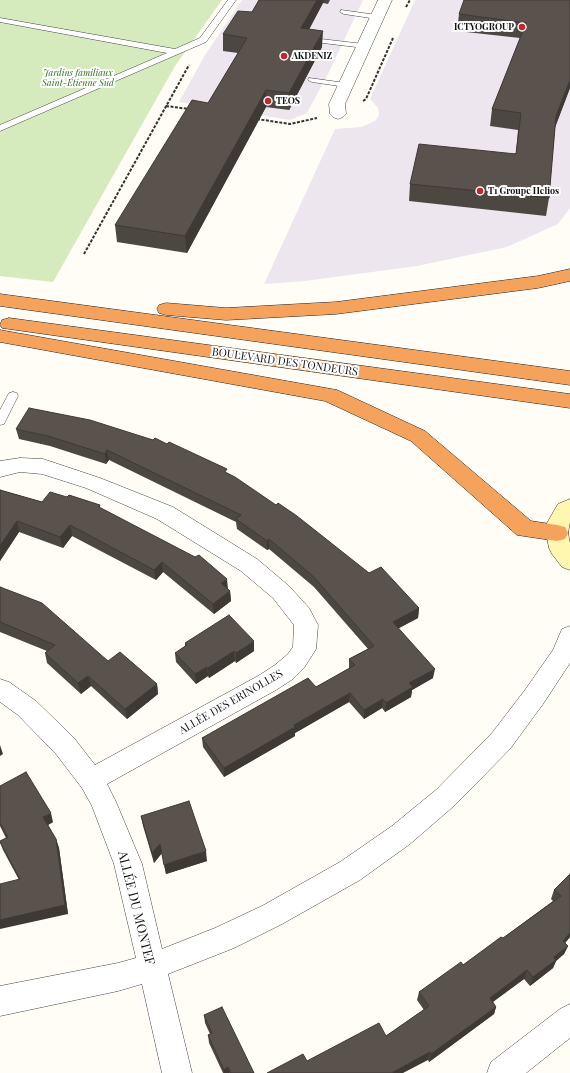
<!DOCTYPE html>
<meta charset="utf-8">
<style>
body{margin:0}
canvas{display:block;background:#fffdf5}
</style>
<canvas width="570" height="1073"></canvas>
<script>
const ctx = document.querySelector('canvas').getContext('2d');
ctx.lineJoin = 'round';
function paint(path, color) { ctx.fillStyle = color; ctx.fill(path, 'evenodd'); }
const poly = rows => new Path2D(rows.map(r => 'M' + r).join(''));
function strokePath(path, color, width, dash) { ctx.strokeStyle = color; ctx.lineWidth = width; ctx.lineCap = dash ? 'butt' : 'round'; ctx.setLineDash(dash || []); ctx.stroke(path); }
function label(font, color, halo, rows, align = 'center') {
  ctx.font = font + ' "Playfair Display",serif'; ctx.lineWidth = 4; ctx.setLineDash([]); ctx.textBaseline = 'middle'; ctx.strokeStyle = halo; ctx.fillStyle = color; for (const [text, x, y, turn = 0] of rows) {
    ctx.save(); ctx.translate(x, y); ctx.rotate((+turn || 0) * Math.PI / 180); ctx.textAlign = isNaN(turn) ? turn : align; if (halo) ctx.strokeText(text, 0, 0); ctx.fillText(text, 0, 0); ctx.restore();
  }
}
const industrial = poly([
 [242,0,363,0,329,72,307,113,290,120,179,102,205,55],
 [415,0,570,0,570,208,558,224,507,247,417,266,305,281,264,284,335,129,361,127,375,121,379,116,378,108,370,99]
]);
const green = poly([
 [0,0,222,0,175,66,53,282,0,276]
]);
const path = poly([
 [406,7,410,0],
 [363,101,366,99,393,38],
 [166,106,189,109],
 [257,119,290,124,317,118],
 [84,254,189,65]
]);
const lane = poly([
 [228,0,236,0,206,42,0,131,0,125,167,53,0,22,0,18,175,49,200,38,228,0],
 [341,10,377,15,381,17,377,19,344,14,340,12,341,10],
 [312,38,364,44,368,46,364,48,315,42,311,40,312,38],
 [309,78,346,83,350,85,346,87,312,82,308,80,309,78],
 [13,392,17,393,18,396,4,424,0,425,0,410,9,393,13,392]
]);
const street = poly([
 [378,0,392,0,345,104,346,114,343,117,338,119,333,117,330,114,329,104,378,0],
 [20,458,43,459,100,478,173,507,257,559,289,586,309,608,318,625,316,649,304,668,293,679,276,690,107,784,116,802,142,864,162,949,215,928,262,906,340,862,392,826,437,789,492,733,525,690,553,650,562,629,570,626,570,663,543,704,510,749,455,805,410,844,360,880,282,924,234,948,168,974,192,1073,162,1073,142,984,118,991,0,1016,0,986,118,963,136,958,114,864,92,806,82,788,56,754,18,715,0,702,0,679,9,682,36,701,74,738,95,765,258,676,275,665,288,654,293,647,294,625,273,598,241,571,157,519,86,488,42,474,20,472,0,477,0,461,20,458],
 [570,1004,570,1038,526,1073,487,1073,491,1062,560,1009,570,1004]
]);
const secondary = poly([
 [570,499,570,522,568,533,570,543,570,570,562,567,552,554,549,548,546,533,547,523,558,504,570,499]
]);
const highway = poly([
 [570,269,570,281,538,288,336,314,226,320,166,315,159,313,157,309,159,305,166,303,226,308,336,302,538,276,570,269],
 [0,294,570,371,570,385,0,306,0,294],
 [9,318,570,394,570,408,2,328,0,325,2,320,9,318],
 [0,330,337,390,425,431,531,521,557,525,565,527,568,533,565,539,557,541,517,535,411,441,325,401,0,342,0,330]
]);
const wall = poly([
 [259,0,330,0,328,4,323,3,309,29,322,47,289,110,266,107,187,253,117,242,115,225,208,103,238,53,223,51,223,34,252,12],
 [570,0,570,88,555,127,549,198,546,216,409,201,410,184,516,153,518,130,490,126,492,109,520,38,457,31,459,14],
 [16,429,227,473,419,608,418,618,398,628,433,678,412,690,411,697,385,712,382,708,364,719,349,702,295,733,295,736,224,777,203,747,202,738,316,687,349,669,349,659,368,649,314,587,269,549,267,550,237,529,236,522,109,460,106,464,50,446,19,439],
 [0,490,42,502,67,497,100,505,100,508,228,589,230,591,231,601,214,614,163,572,156,580,72,536,63,548,19,532,0,561],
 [0,587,108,661,157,684,158,694,127,719,91,686,81,694,47,663,45,653,47,651,0,632],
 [185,643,254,651,236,663,235,661,209,678,208,676,196,684,176,662,175,653,185,646],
 [0,786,53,822,48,825,56,839,59,848,68,914,19,880,3,850,0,842,6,838,0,826],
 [141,816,207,861,166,874,162,853,154,863,143,826],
 [570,874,570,937,565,943,568,946,564,954,556,961,553,968,530,986,524,979,493,1002,496,1007,494,1014,429,1062,428,1060,307,1061,386,1036,424,1010,417,1000,419,992,463,965,503,938,553,901,551,899,554,890],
 [204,1015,254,1073,223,1073,209,1043,208,1035,210,1034,205,1023]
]);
const shadedWall = poly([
 [317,0,324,0,323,3,301,45,301,28],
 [323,31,322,47,289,110,289,93],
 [570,80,570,88,553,133,556,116],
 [266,90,266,107,187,253,185,236],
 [107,450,109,460,106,464,105,454],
 [17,521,19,532,0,561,0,546],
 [70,525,72,536,63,548,60,537],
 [269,539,269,549,267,550,267,541],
 [162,562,163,572,156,580,154,570],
 [227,579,228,589,221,593,221,583],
 [230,591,231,601,214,614,213,604],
 [419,608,418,618,392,632,393,622],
 [254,641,254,651,236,663,236,653],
 [234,651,235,661,209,678,208,668],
 [207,667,208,676,196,684,195,674],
 [435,669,433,678,412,690,411,697,385,712,386,703,409,683],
 [88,676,91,686,81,694,78,683],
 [157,684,158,694,127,719,125,709],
 [350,693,349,702,295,733,295,736,224,777,224,768,294,725],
 [383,699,382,708,364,719,364,710],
 [0,745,3,754,0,756],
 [51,813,53,822,46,826,43,817],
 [56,839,59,848,68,914,0,929,0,920],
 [160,844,162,853,154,863,152,853],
 [206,851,207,861,166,874,164,865],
 [570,933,570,937,560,949,563,941],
 [568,946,564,954,556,961,553,968,530,986,533,977,554,957],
 [527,970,524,979,487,1006,490,998],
 [496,1007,494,1014,429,1062,431,1054],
 [430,1052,428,1060,403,1073,391,1073],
 [228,1067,229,1073,224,1073,224,1070]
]);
const building = poly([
 [259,0,317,0,301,28,323,31,289,93,266,90,185,236,115,225,192,100,208,103,247,38,223,34,238,11,252,12,259,0],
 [464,0,570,0,570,80,556,116,549,198,410,184,419,144,516,154,521,113,492,109,526,23,459,14,464,0],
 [29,408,90,420,153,440,155,438,167,444,169,442,227,469,225,472,235,477,276,505,278,503,297,516,369,573,381,567,419,608,393,622,435,669,409,683,413,687,386,703,383,699,364,710,350,693,294,725,295,727,224,768,202,738,308,678,316,687,355,665,349,659,374,646,314,577,269,539,267,541,236,519,241,515,107,450,105,454,48,436,16,429,29,408],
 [0,490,42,502,50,492,67,497,69,495,100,505,99,507,195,557,199,555,227,579,221,583,230,591,213,604,162,562,154,570,70,525,60,537,17,521,0,546,0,490],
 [0,587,42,603,108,661,120,652,157,684,125,709,88,676,78,683,45,653,55,645,0,622,0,587],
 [229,615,254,641,236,653,234,651,208,668,207,667,195,674,175,653,187,645,185,643,229,615],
 [26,772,51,813,43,817,56,839,65,905,0,920,0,884,20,879,0,842,0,841,8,837,0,823,0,786,26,772],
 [189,801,206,851,164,865,160,844,152,853,141,816,189,801],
 [570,874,570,933,563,941,568,946,554,957,556,960,533,977,527,970,490,998,496,1007,431,1054,430,1052,391,1073,267,1073,303,1054,307,1061,379,1023,386,1036,429,1006,419,992,461,962,463,965,501,937,503,938,561,896,554,890,570,874],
 [222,1007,254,1073,231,1073,228,1067,224,1070,208,1035,212,1033,204,1015,222,1007]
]);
const markers = [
 [522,27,4,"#c4262e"],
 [284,56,4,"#c4262e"],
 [268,101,4,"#c4262e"],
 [480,191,4,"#c4262e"]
];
const farPoinames = [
 ["ICTYOGROUP",514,27,"right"],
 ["AKDENIZ",292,56],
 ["TEOS",276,101],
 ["T1 Groupe Helios",488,191]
];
const farParknames = [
 ["Jardins familiaux",78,73],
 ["Saint-Étienne Sud",78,83]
];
const streetNames = [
 ["BOULEVARD DES TONDEURS",285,362,8],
 ["ALLÉE DES ERINOLLES",231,702,-30]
];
const nearStreetnames = [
 ["ALLÉE DU MONTEF",136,908,76]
];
paint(industrial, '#eee6ef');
paint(green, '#d5ebbd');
strokePath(lane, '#444', 1);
strokePath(street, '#444', 1);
strokePath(secondary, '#333', 1);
strokePath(highway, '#222', 1);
strokePath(path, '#333', 2, [3, 1.5]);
paint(lane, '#fff');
paint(street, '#fff');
paint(secondary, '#fff6b0');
paint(highway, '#f5a25d');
paint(wall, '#4d4742');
paint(shadedWall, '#3f3936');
paint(building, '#5a524d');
strokePath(building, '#3f3936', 1);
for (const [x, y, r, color] of markers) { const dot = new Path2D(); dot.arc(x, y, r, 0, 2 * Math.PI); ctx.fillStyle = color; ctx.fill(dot); strokePath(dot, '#fff', 1.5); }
label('bold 9px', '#111', '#fff', farPoinames, 'left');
label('italic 9px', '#2f6b1f', '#fff', farParknames);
label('11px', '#111', '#fff', streetNames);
label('13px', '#111', '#fff', nearStreetnames);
</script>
